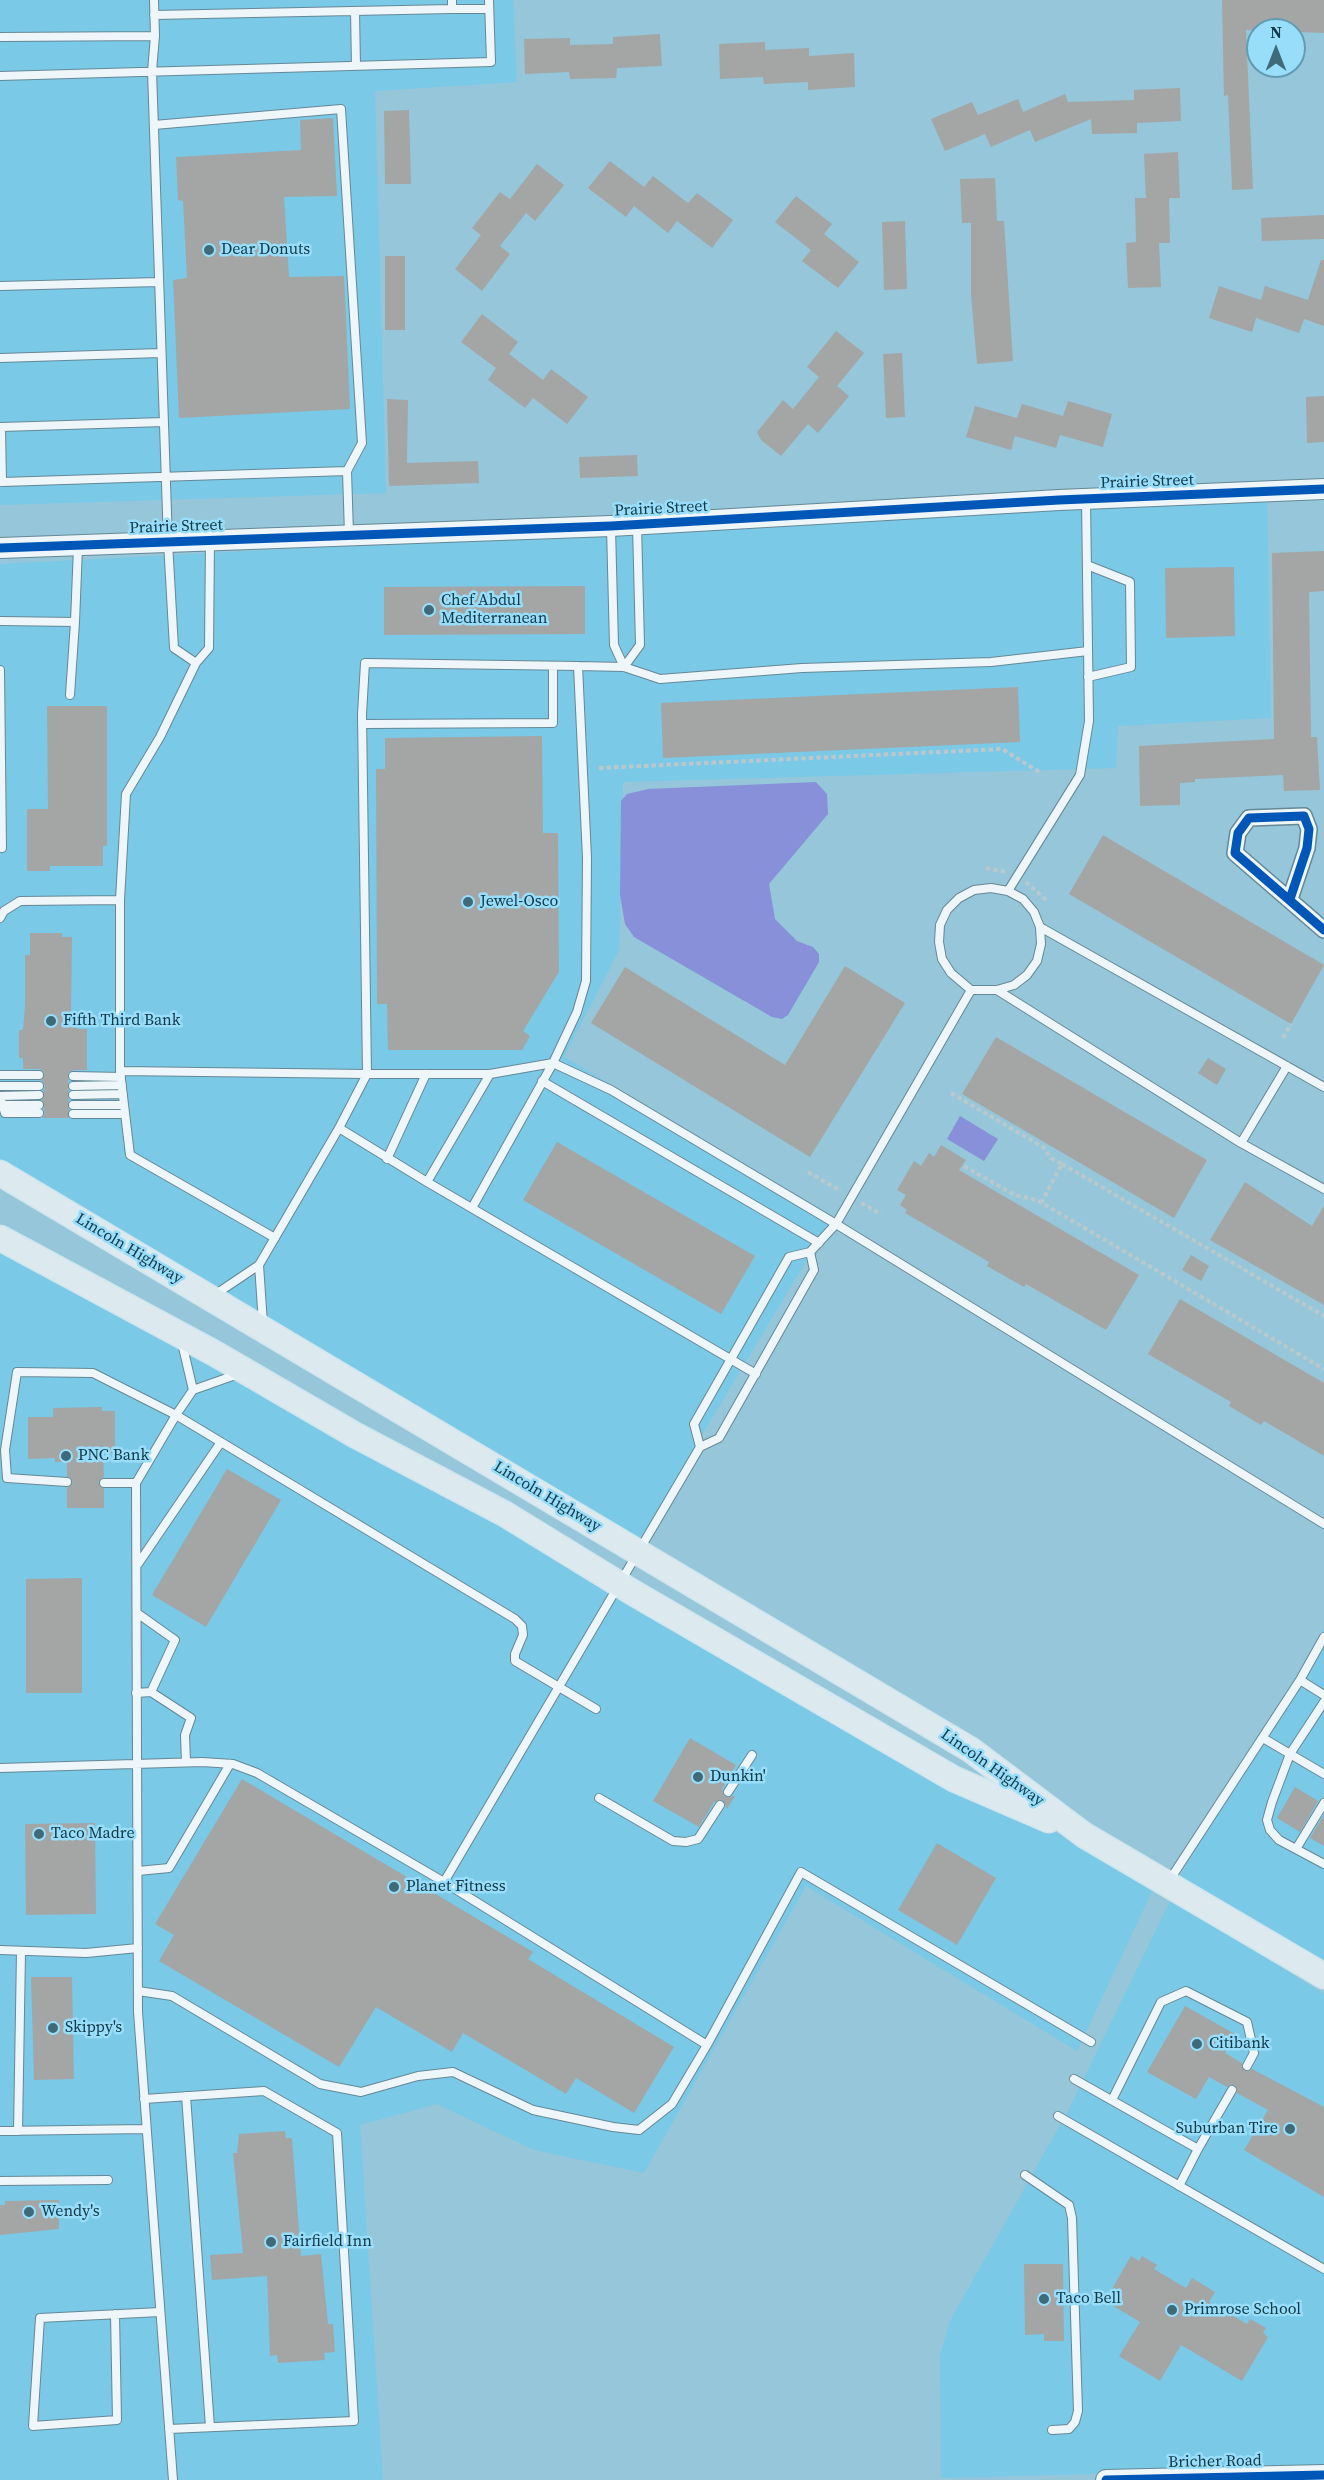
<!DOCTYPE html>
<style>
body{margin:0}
#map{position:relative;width:1324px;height:2480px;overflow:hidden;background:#95c6d9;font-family:"Source Serif 4",serif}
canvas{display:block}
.north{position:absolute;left:1246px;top:18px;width:60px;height:60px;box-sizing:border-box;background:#98defa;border:2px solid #629cb2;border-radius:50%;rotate:0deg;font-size:16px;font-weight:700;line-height:24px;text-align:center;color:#113947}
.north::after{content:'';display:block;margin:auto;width:21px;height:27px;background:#3f6a7a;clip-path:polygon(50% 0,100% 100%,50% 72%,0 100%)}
</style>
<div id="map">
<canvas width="1324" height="2480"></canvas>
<div class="north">N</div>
</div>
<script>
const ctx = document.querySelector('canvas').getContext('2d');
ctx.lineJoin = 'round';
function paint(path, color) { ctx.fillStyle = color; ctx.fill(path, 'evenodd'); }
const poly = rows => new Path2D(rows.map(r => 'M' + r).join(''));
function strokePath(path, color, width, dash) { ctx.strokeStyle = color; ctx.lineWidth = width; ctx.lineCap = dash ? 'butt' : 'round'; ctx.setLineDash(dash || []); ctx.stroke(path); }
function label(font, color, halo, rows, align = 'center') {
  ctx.font = font + ' "Source Serif 4",serif'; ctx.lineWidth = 5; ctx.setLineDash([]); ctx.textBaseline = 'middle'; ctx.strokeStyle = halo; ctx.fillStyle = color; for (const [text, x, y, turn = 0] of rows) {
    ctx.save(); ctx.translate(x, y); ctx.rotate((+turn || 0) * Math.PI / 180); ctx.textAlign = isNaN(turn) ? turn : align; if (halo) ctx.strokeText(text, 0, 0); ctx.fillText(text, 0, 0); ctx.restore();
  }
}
const built = poly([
 [0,0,513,0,517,82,375,91,386,493,0,505],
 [1267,498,1271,718,1118,726,1116,768,623,782,619,950,564,1057,833,1216,638,1542,0,1159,0,564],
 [0,1247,201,1356,1154,1887,1077,2051,806,1886,644,2173,534,2150,437,2104,360,2125,383,2480,0,2480],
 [1324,1629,1324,1965,1177,1881],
 [1171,1899,1324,1994,1324,2468,941,2478,940,2356,950,2321,1068,2111]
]);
const water = poly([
 [816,782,827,794,828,814,769,884,775,919,797,941,813,947,819,954,819,962,788,1015,782,1019,772,1017,634,937,625,924,620,895,621,801,627,794,648,789],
 [960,1116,998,1139,984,1161,947,1139]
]);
const building = poly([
 [1222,0,1324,0,1324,33,1246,30,1253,189,1232,190,1228,95,1224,96],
 [660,34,662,66,617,68,616,78,570,79,569,72,525,74,524,39,570,38,570,45,613,44,613,37],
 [765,42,765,50,809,48,809,56,854,53,855,87,808,90,808,82,764,84,763,77,720,79,719,44],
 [1180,88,1181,121,1137,123,1137,133,1092,134,1091,119,1035,142,1030,130,991,147,985,134,945,151,931,119,972,102,978,115,1018,99,1023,112,1065,94,1068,102,1134,100,1134,90],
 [409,110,411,184,385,184,384,111],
 [333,118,337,196,284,197,289,277,344,276,350,409,179,418,173,280,187,278,183,201,178,200,176,157,301,150,300,120],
 [1178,152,1180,198,1169,198,1170,243,1159,243,1161,287,1128,288,1126,243,1136,242,1135,198,1146,198,1144,154],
 [610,161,644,187,653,176,688,203,697,193,733,220,712,248,677,221,668,233,634,206,626,217,588,188],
 [537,164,564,185,535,221,526,213,500,246,510,254,482,291,455,269,481,235,472,228,500,192,510,199],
 [995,178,997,221,1004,221,1013,361,977,364,971,295,971,223,962,223,960,179],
 [796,196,832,224,824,234,859,262,838,288,802,261,811,250,775,222],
 [1324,215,1324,239,1262,241,1261,218],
 [905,221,907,289,884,290,882,222],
 [385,256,405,256,405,330,385,330],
 [1321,260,1324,260,1324,326,1304,319,1299,333,1256,318,1252,332,1209,318,1219,286,1261,300,1265,286,1308,300],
 [482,314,518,342,509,354,543,380,551,369,588,397,567,424,533,398,525,408,488,380,496,368,461,342],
 [836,331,864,353,837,386,849,396,818,433,808,424,781,456,761,440,757,432,783,400,793,409,819,377,807,367],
 [902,353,905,417,886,418,883,354],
 [1324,396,1324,442,1307,443,1306,397],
 [387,399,408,400,407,463,478,461,479,483,389,486],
 [1068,401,1112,414,1103,447,1060,435,1056,448,1015,436,1011,450,966,437,975,406,1017,418,1022,404,1063,416],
 [637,455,638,476,580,478,579,457],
 [1324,551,1324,591,1309,592,1311,737,1317,737,1320,790,1284,791,1283,775,1195,779,1195,782,1180,783,1180,805,1140,806,1139,746,1274,739,1272,553],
 [1234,567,1235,636,1166,638,1165,568],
 [585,586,585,634,384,635,384,587],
 [1018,687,1020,742,663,758,661,703],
 [47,706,107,706,107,846,103,846,103,866,50,866,50,871,27,871,27,809,48,809],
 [542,736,543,833,558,833,559,972,523,1031,530,1036,522,1050,388,1050,387,1004,377,1004,376,769,385,769,385,738],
 [1103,835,1324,965,1291,1024,1069,894],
 [30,933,62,933,62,937,72,937,71,1013,78,1014,78,1029,87,1029,87,1070,74,1070,68,1073,69,1118,42,1118,45,1114,42,1100,45,1085,41,1080,44,1073,40,1069,23,1069,23,1058,19,1058,19,1030,23,1030,25,1005,25,955,30,955],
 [845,966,905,1003,810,1157,591,1023,625,967,785,1065],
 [996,1037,1207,1160,1174,1218,962,1094],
 [1208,1058,1226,1069,1217,1085,1198,1073],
 [557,1142,755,1256,721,1314,523,1200],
 [941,1145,966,1160,959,1170,1139,1275,1106,1330,1026,1284,1024,1287,987,1266,989,1262,905,1213,907,1210,900,1205,906,1195,897,1190,914,1161,921,1166,929,1153,934,1157],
 [1245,1182,1312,1226,1324,1206,1324,1305,1210,1240],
 [1191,1255,1209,1266,1201,1281,1182,1270],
 [1180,1299,1324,1383,1324,1456,1264,1421,1261,1425,1229,1406,1231,1402,1148,1354],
 [102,1407,102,1411,115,1411,115,1453,103,1453,104,1477,98,1482,104,1489,104,1508,67,1508,67,1488,73,1482,67,1476,67,1462,55,1462,55,1458,28,1459,28,1417,53,1417,53,1408],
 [227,1469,281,1500,206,1627,152,1595],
 [82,1578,82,1693,26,1693,26,1579],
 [690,1738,736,1765,722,1789,725,1797,735,1796,727,1809,723,1800,714,1802,699,1827,653,1801],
 [242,1779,533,1952,528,1959,674,2047,634,2113,576,2078,566,2094,463,2033,452,2052,376,2007,339,2067,159,1961,174,1935,155,1924],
 [1295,1787,1318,1801,1300,1832,1277,1818],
 [1324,1815,1324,1846,1310,1838],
 [95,1823,96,1914,26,1915,25,1824],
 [937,1843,996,1878,957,1945,898,1910],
 [31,1977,72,1977,74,2079,34,2080],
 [1185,2006,1235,2034,1225,2053,1242,2063,1244,2071,1252,2069,1324,2107,1324,2197,1244,2150,1268,2110,1237,2093,1235,2085,1227,2087,1209,2077,1196,2099,1147,2072],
 [285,2131,286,2138,292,2138,301,2256,321,2254,328,2324,333,2324,335,2352,324,2353,325,2360,278,2363,277,2355,270,2356,267,2276,212,2280,210,2255,243,2253,233,2153,237,2153,239,2134],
 [59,2200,59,2229,0,2235,0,2205,5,2205,5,2201],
 [1131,2256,1139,2261,1142,2256,1157,2265,1154,2269,1186,2288,1192,2278,1215,2292,1209,2302,1247,2324,1250,2319,1266,2328,1263,2333,1268,2337,1242,2381,1181,2345,1160,2381,1119,2356,1140,2322,1105,2301],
 [1024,2264,1063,2264,1064,2341,1044,2341,1044,2334,1025,2335]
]);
const path = poly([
 [599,768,1002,749,1041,773],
 [986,868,1006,872],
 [1026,882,1046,900],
 [1283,1038,1291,1024],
 [951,1093,1043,1147,1051,1158,1062,1164,1041,1203],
 [1062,1164,1324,1316],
 [964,1166,1015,1195,1037,1200,1324,1369],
 [808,1172,841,1191],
 [861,1203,881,1214]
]);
const service = poly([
 [154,0,155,36],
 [452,9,489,9],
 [355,11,356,66],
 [154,15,452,9,452,0],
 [0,37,155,36,152,71,168,542,174,648,196,663,209,648,210,541],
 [0,76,491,62,489,0],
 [154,125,341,109,362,443,347,471],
 [0,286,159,282],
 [0,358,161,353],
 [164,422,1,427,2,482,347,471,349,534],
 [611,528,614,645,624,667],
 [1087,565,1130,582,1131,667,1088,677],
 [0,621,75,622,78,547],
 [578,666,587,858,586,981,577,1012,553,1063,490,1074,367,1074,362,714,365,663,578,666,624,667,660,679,802,668,991,662,1088,651],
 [624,667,640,645,637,525],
 [0,670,2,848],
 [70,695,75,622],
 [362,724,553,723,553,666],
 [991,888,1008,891,1023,899,1034,912,1040,927,1041,944,1037,961,1027,975,1014,985,997,990,971,990,951,973,942,959,939,942,940,925,947,910,959,898,974,890,991,888],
 [1008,891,1080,775,1089,721,1086,500],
 [120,900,126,794,160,737,196,663],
 [0,918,4,911,20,901,120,900,120,1071],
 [1040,927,1324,1087],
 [997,990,1241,1143,1324,1189],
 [0,1075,39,1075],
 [73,1076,121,1077],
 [542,1081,819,1243],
 [0,1086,39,1086],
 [73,1086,122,1085],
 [73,1095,123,1094],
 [0,1096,39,1095],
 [0,1097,5,1113,39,1113],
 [3,1105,39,1105],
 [73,1105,124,1105],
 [73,1114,125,1114],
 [339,1128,427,1182,490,1074],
 [1241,1143,1287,1066],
 [387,1159,426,1074],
 [427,1182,756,1374],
 [472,1208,553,1063,611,1090,836,1224,1324,1524],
 [259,1265,339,1128,367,1074,120,1071,130,1155,275,1238],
 [213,1296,259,1265,263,1323],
 [182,1343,193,1390,241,1373],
 [700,1447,694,1424,789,1257,810,1252,836,1224,971,990],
 [67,1482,7,1478,5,1450,17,1372,93,1373,176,1415,515,1619,522,1626,523,1635,515,1654,515,1661,596,1709],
 [104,1483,136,1483],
 [138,1564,221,1442],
 [1300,1680,1324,1695],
 [151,1692,191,1718,185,1735,186,1762],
 [136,1693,151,1692,175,1640,137,1613],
 [1324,1702,1290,1754,1324,1774],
 [1263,1738,1290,1754,1272,1802,1267,1820,1270,1830,1279,1840,1324,1864],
 [0,1768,202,1762,233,1764,257,1773,444,1882,700,1447,719,1438,814,1270,810,1252],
 [728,1792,752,1755],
 [599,1798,673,1841,686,1842,698,1839,720,1805],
 [1296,1849,1324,1803],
 [138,1871,169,1868,230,1764],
 [1169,1881,1300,1680,1324,1637],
 [444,1882,707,2045,801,1872,1091,2042],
 [0,1950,86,1953,138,1948],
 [138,1991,172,1996,320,2084,361,2092,418,2076,453,2072,533,2110,613,2127,639,2130,672,2104,707,2045],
 [1074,2079,1198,2149,1179,2186],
 [186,2096,210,2427],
 [144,2099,264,2091,337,2133,354,2421,169,2429],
 [1112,2100,1161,2002,1186,1991,1247,2022,1254,2053,1247,2066],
 [1058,2116,1324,2269],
 [0,2131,146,2129],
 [18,2131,21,1952],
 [1198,2149,1232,2090],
 [1025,2175,1069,2205,1072,2218,1078,2411,1075,2422,1069,2429,1052,2430],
 [0,2181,108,2180],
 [115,2314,117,2420,33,2426,40,2318,160,2312],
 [173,2480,138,2012,136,1483,176,1415,193,1390]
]);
const minor = poly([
 [1290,899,1307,848,1309,829,1304,816,1249,818,1238,833,1235,853,1324,930]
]);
const tertiary = poly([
 [0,548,611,526,1059,500,1324,489],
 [1106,2480,1324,2475]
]);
const primary = poly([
 [0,1173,971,1750,1084,1835,1324,1976],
 [0,1238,214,1353,355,1435,505,1514,632,1592,954,1779,1049,1820]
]);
const cycleway = poly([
 [0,548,611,526,1059,500,1324,489],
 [1290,899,1307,848,1309,829,1304,816,1249,818,1238,833,1235,853,1324,930],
 [1106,2480,1324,2475]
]);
const markers = [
 [209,250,6,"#3f6a7a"],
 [429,610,6,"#3f6a7a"],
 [468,902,6,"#3f6a7a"],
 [51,1021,6,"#3f6a7a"],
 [66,1456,6,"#3f6a7a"],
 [698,1777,6,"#3f6a7a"],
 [39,1834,6,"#3f6a7a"],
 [394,1887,6,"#3f6a7a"],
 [53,2028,6,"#3f6a7a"],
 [1197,2044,6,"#3f6a7a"],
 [1290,2129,6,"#3f6a7a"],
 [29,2212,6,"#3f6a7a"],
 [271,2242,6,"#3f6a7a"],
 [1044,2299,6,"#3f6a7a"],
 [1172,2310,6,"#3f6a7a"]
];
const poiNames = [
 ["Dear Donuts",221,250],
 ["Chef Abdul",441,601],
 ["Mediterranean",441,619],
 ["Jewel-Osco",480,902],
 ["Fifth Third Bank",63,1021],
 ["PNC Bank",78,1456],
 ["Dunkin'",710,1777],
 ["Taco Madre",51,1834],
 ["Planet Fitness",406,1887],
 ["Skippy's",65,2028],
 ["Citibank",1209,2044],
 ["Suburban Tire",1278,2129,"right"],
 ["Wendy's",41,2212],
 ["Fairfield Inn",283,2242],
 ["Taco Bell",1056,2299],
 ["Primrose School",1184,2310]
];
const streetNames = [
 ["Prairie Street",1147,482,-2],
 ["Prairie Street",661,509,-3],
 ["Prairie Street",176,527,-2],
 ["Lincoln Highway",129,1249,31],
 ["Lincoln Highway",547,1497,31],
 ["Lincoln Highway",992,1768,35],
 ["Bricher Road",1215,2462,-1]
];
paint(built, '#7ac9e7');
paint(water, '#8790d8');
paint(building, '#a3a6a5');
strokePath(service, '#648896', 10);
strokePath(minor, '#648896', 18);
strokePath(tertiary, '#648896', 22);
strokePath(primary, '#cfe5ee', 27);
strokePath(path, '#b9c8cd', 4, [4.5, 3]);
strokePath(service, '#eff6f9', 8);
strokePath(minor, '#eff6f9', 15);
strokePath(tertiary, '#eff6f9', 20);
strokePath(primary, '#dceaef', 24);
strokePath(cycleway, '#0057b8', 9);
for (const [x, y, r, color] of markers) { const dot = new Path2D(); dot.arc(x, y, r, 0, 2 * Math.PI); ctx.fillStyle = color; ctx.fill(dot); strokePath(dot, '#98defa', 2); }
label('16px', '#113947', '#98defa', poiNames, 'left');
label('16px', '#113947', '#98defa', streetNames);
</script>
